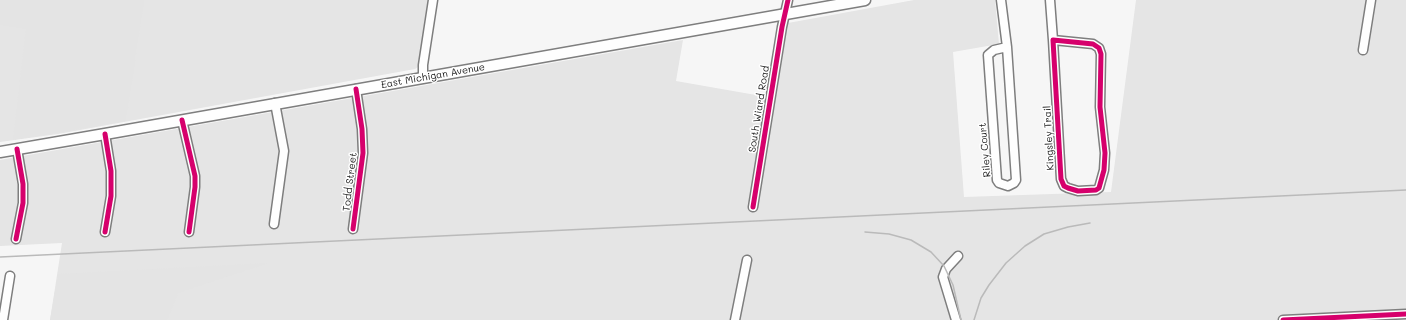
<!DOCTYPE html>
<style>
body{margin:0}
canvas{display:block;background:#f6f6f6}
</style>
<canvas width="1406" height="320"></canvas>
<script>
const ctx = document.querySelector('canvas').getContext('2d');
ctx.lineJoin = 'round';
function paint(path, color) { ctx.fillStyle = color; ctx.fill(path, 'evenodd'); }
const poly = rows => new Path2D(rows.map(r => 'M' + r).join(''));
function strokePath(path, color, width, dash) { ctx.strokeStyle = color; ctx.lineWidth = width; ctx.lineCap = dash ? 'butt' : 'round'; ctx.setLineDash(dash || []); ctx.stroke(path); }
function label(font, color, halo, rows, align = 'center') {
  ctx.font = font + ' Mali,sans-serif'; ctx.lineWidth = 3; ctx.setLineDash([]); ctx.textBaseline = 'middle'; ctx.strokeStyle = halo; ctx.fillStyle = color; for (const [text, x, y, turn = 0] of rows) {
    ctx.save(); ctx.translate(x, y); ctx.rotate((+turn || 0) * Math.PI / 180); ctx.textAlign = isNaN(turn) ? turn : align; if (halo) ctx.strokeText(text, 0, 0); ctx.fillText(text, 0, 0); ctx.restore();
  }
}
const built = poly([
 [0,0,429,0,419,62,418,67,415,69,58,134,0,142],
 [914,0,995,0,999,44,953,52,964,197,1111,192,1136,0,1406,0,1406,320,50,320,62,243,0,246,0,160,683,40,676,81,773,98,786,29,788,23]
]);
const green = poly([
 [0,0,144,0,126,121,13,140,26,29,0,25],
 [269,263,178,293,167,320,50,320,58,274]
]);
const minor = poly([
 [1001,0,1007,47,1016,180,1014,183,1008,186,999,183,997,180,988,55,994,50,1007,47],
 [1050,0,1053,40],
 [1053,40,1093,44,1099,48,1101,54,1100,107,1105,153,1104,170,1099,188,1096,190,1078,191,1068,188,1064,186,1061,179,1053,40],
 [1363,50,1371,0],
 [423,77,423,65,433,0],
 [182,120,195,176,195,187,189,232],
 [105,134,111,171,111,196,105,232],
 [753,207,782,27,788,0],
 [274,224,284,151,275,103],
 [353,229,363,153,362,129,356,89],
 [16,239,23,203,23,184,17,149],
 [3,320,10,276],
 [735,320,747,260],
 [956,320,943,277,946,269,958,256],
 [1283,320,1406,314]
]);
const major = poly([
 [0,152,105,134,865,0]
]);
const rail = poly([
 [865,232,889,234,911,240,931,252,944,266,953,285,961,320],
 [0,257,1406,190],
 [974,320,981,298,989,285,1006,263,1025,246,1044,234,1068,227,1090,223]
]);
const cycleway = poly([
 [1053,40,1093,44,1099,48,1101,54,1100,107,1105,153,1104,170,1099,188,1096,190,1078,191,1068,188,1064,186,1061,179,1053,40],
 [182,120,195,176,195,187,189,232],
 [105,134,111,171,111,196,105,232],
 [753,207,782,27,788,0],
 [353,229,363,153,362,129,356,89],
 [16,239,23,203,23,184,17,149],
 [1283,320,1406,314]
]);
const streetNames = [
 ["East Michigan Avenue",433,76,-10],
 ["South Wiard Road",759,109,-81],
 ["Kingsley Trail",1049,138,-93],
 ["Riley Court",985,150,-95],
 ["Todd Street",350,182,-83]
];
paint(built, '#e5e5e5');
paint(green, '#e4e4e4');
strokePath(minor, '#7e7e7e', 11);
strokePath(major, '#7e7e7e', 13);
strokePath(minor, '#fefefe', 8);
strokePath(major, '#fefefe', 10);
strokePath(rail, '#bababa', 1.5);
strokePath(cycleway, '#d6006c', 5);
label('10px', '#1c1c1c', '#fff', streetNames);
</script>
